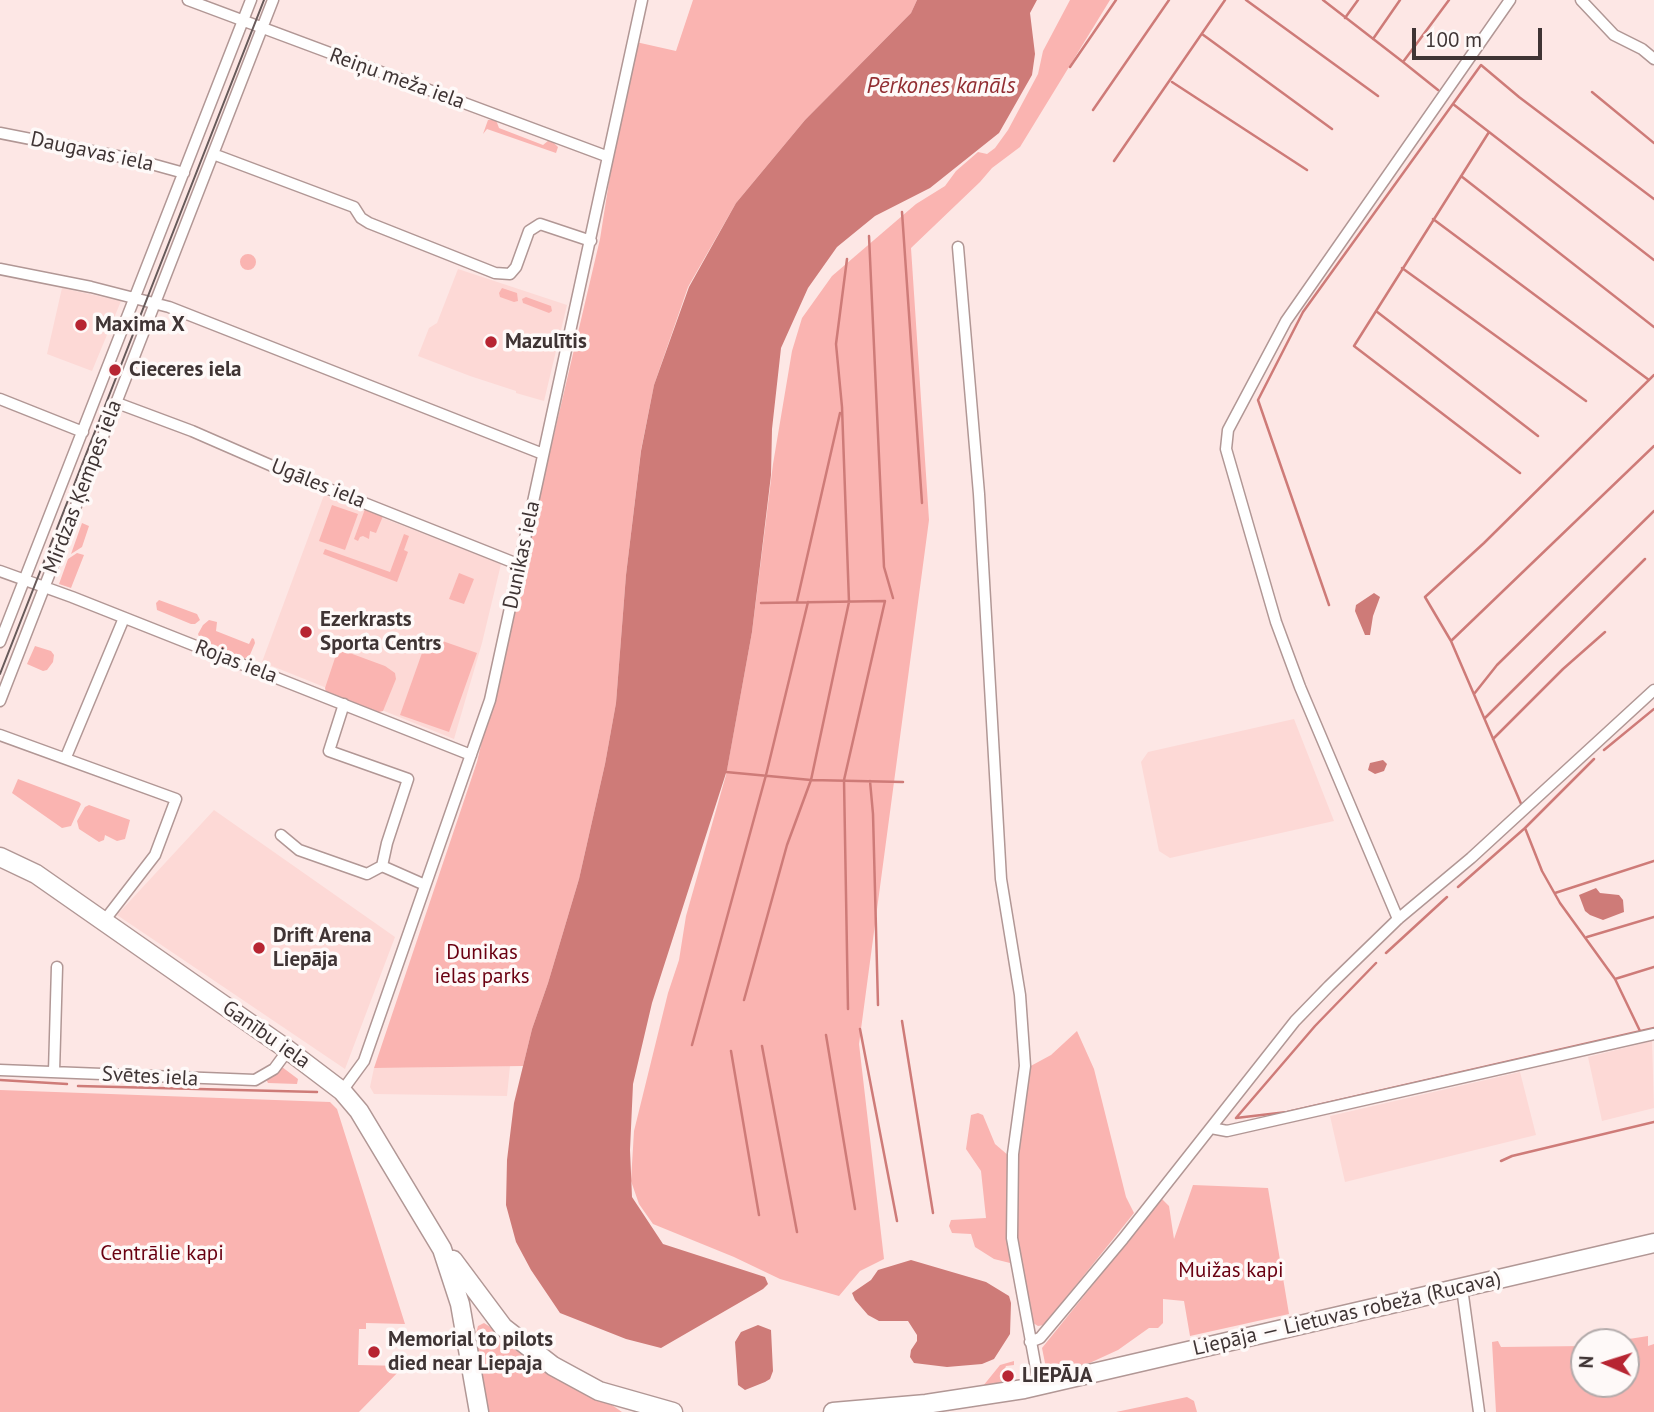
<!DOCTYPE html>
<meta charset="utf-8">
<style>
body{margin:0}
#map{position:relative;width:1654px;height:1412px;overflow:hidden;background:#fde7e5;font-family:"PT Sans",sans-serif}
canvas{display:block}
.north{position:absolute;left:1570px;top:1328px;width:70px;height:70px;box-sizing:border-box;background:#fef9f8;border:2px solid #b2aaaa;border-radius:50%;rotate:273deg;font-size:19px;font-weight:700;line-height:28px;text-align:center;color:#3f3434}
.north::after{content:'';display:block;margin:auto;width:24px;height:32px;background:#b72532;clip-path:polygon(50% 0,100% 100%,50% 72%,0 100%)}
.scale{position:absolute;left:1412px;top:28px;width:130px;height:32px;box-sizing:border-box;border:4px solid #3f3434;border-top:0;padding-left:9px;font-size:21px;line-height:24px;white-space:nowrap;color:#3f3434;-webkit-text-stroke:5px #fef9f8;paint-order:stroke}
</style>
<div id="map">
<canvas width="1654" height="1412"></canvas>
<div class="north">N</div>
<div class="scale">100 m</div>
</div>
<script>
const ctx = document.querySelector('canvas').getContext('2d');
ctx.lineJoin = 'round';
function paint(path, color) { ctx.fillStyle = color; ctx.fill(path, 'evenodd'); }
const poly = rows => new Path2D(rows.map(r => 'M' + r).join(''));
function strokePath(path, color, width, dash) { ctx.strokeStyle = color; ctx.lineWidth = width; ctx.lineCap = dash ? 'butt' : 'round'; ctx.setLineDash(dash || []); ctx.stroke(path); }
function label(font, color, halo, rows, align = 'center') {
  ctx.font = font + ' "PT Sans",sans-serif'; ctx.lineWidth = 7; ctx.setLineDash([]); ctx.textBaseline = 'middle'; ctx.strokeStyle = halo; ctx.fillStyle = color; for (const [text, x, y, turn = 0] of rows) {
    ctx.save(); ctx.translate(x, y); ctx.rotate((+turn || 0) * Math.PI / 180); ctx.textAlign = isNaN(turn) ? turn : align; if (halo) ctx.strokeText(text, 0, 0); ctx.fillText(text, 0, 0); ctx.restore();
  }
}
const built = poly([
 [458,269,567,305,544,401,516,393,516,391,470,376,418,356,429,328,437,323],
 [62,288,121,301,92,371,47,354],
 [324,495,501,564,482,643,454,739,262,662],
 [1294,719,1334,821,1170,858,1159,851,1141,762,1148,752],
 [214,810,395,937,345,1069,117,915],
 [1652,1041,1654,1108,1602,1121,1588,1057],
 [510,1066,507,1096,374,1094,370,1087,374,1068],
 [1520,1072,1536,1135,1345,1182,1330,1116]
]);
const green = poly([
 [693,0,917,0,911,13,805,120,736,203,688,287,654,385,641,450,626,575,616,703,605,764,579,879,548,983,532,1029,523,1066,374,1068,477,762,600,239,614,150,636,42,676,51],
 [1070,0,1110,0,1020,147,992,168,980,182,911,248,929,520,859,1044,884,1259,860,1271,839,1296,780,1279,734,1257,653,1224,639,1204,631,1181,634,1131,668,993,679,960,686,916,726,775,752,632,773,464,792,351,802,318,832,276,916,204,945,186,956,171,978,152,987,154,995,148,1008,130,1038,74,1043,51],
 [488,120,496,120,499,128,543,145,549,140,553,142,558,147,556,153,487,129,483,134],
 '240 262a8 8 0 1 1 16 0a8 8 0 1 1-16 0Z',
 [502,288,517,293,518,301,514,302,500,297,499,293],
 [526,297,551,306,552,311,549,313,523,303,522,299],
 [332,505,358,514,345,550,319,541],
 [365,509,383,516,376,533,370,531,369,539,363,536,360,537,358,541,354,539],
 [82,523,89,526,82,547,71,554],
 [404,534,409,536,404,550,408,552,397,582,323,554,325,549,390,572],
 [77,553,84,555,71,588,59,584,68,559],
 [459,573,474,579,464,604,449,599],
 [159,600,197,614,200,620,195,624,191,624,157,610,156,603],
 [209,620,217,622,216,631,249,644,252,638,254,639,255,643,249,657,241,659,202,644,198,634,203,625],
 [428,636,477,653,449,732,400,715],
 [35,646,51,651,54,655,53,662,47,670,43,671,27,664],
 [342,652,347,652,385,666,395,673,396,679,383,711,375,713,326,692,325,688,335,658],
 [18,779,79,802,81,804,71,826,62,828,12,793],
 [89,805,130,820,125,839,117,841,105,835,104,840,99,842,79,829,77,821,85,807],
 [1077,1031,1094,1069,1126,1197,1134,1213,1044,1325,1038,1326,1030,1321,1015,1239,1018,1154,1027,1068,1051,1055],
 [282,1067,298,1079,297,1084,268,1083,266,1079],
 [0,1090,330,1102,337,1109,405,1324,366,1323,366,1329,359,1329,358,1365,404,1366,359,1412,0,1412],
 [978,1113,983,1115,995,1144,1009,1156,1007,1237,1010,1263,994,1259,975,1247,971,1234,952,1233,949,1226,951,1220,986,1218,981,1171,966,1149,971,1115],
 [1193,1185,1268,1188,1289,1314,1190,1336,1184,1301,1163,1299,1163,1323,1158,1328,1149,1328,1118,1350,1070,1372,1047,1373,1042,1348,1162,1199,1169,1206,1174,1239],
 [484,1323,609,1403,622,1412,484,1412,474,1341,478,1326],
 [1648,1336,1648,1346,1654,1344,1654,1412,1496,1412,1492,1342,1498,1341,1501,1347,1584,1346,1584,1384,1626,1384,1626,1342,1610,1342],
 [1014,1361,1014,1365,1006,1366,1004,1371,1006,1382,1015,1381,1016,1384,956,1393,953,1391,966,1391,983,1386,1000,1365],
 [1187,1397,1194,1401,1197,1412,1116,1412]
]);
const water = poly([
 [917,0,1037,0,1030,13,1035,54,1032,75,999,133,930,188,875,216,837,247,808,288,781,348,772,429,771,475,752,632,727,770,652,1003,633,1084,630,1150,632,1197,663,1244,765,1277,768,1284,763,1289,661,1348,626,1339,560,1313,531,1270,516,1242,506,1205,507,1160,514,1103,532,1029,548,983,579,879,605,764,616,703,626,575,641,451,654,385,689,287,736,203,805,120,911,13],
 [1374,593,1380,597,1373,616,1370,635,1365,635,1355,611,1356,605],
 [1383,760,1387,764,1384,771,1375,774,1368,770,1370,763],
 [1596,888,1600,893,1619,895,1623,900,1624,912,1603,920,1590,915,1585,911,1579,895],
 [911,1260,986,1282,1009,1296,1011,1303,1010,1334,994,1359,982,1364,947,1367,914,1363,910,1357,911,1350,917,1341,917,1335,908,1321,879,1321,868,1315,855,1300,852,1293,871,1280,878,1270],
 [758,1325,771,1330,773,1371,770,1379,765,1382,745,1390,738,1385,735,1342,741,1332]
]);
const stream = poly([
 [1246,0,1378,96],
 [1323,0,1403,62,1449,0],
 [1345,18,1358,0],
 [1202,34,1332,129],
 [1373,39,1400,0],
 [1403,62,1438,90],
 [1070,67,1116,0],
 [1172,82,1307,170],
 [1592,92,1654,143],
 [1453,104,1654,260],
 [1093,110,1169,0],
 [1489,132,1354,346,1520,473],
 [1114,161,1225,0],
 [1461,176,1654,327],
 [902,212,922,503],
 [1433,219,1649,380],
 [869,236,884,567,893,598],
 [1402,268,1586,401],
 [1376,311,1538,436],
 [797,601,840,413],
 [761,603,885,601,844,780,848,1009],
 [1329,605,1258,400,1303,312,1481,65,1519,97,1654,199],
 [1451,641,1654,446],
 [1474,694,1497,665,1654,511],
 [1485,718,1645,559],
 [1493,739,1563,669,1605,632],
 [1604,750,1654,709],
 [1594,759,1525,828,1542,871,1560,903,1615,979,1640,1031],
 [726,772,811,780,903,782],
 [870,781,873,814,878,1005],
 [1522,806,1451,641,1425,597,1484,543,1654,375],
 [1458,887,1525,828],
 [1555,893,1654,861],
 [1587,937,1654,917],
 [1386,953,1447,897],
 [1376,963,1315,1026,1236,1118,1287,1112,1654,1028],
 [1615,979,1654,967],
 [744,1000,787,845,811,780,849,602,842,407,836,344,847,259],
 [902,1021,933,1213],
 [860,1029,897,1221],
 [826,1035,855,1209],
 [692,1045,766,775,808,602],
 [762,1046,797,1232],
 [731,1051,759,1215],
 [0,1080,67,1084],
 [78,1086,317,1092],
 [1501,1161,1512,1156,1654,1122]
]);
const street = poly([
 [188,0,606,156],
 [1581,0,1614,35,1642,49,1654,59],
 [0,133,137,160,184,173],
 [213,154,354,207,361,218,369,223,495,273,510,274,516,267,529,231,540,224,591,241],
 [958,247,979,494,1001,879,1020,995,1025,1066,1013,1154,1012,1238,1039,1385],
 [0,269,91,287,169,307,543,454],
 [0,399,83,432],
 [117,403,192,431,286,472,520,565],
 [0,571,72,597,471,755],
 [0,642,251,0],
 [0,701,273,0],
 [344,704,329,751,408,779,387,843,382,866,425,885],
 [0,735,176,799,155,855,104,921],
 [66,757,124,618],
 [281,835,299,850,367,874,382,866],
 [1398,919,1300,687,1276,622,1226,449,1228,430,1286,321,1510,0],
 [0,1070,255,1080,274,1069,288,1050],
 [54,1072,57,967],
 [342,1091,364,1061,490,700,642,0],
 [1211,1128,1227,1131,1654,1034],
 [1462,1288,1479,1412],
 [1030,1342,1040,1338,1123,1239,1295,1021,1329,986,1398,919,1471,858,1654,690]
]);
const highway = poly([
 [0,857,36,874,288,1050,342,1091,359,1111,442,1249,460,1304,479,1412],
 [453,1260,503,1327,553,1366,599,1391,673,1412],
 [833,1412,926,1404,1024,1389,1654,1243]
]);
const tram = poly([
 [0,674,264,0]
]);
const markers = [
 [81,325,7,"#b72532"],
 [491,342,7,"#b72532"],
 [115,370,7,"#b72532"],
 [306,632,7,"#b72532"],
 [259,948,7,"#b72532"],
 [374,1352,7,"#b72532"],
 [1008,1376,7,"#b72532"]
];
const streetNames = [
 ["Reiņu meža iela",397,79,20],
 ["Daugavas iela",92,152,12],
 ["Ugāles iela",318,484,22],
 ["Mirdzas Ķempes iela",83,487,-69],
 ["Dunikas iela",522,555,-78],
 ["Rojas iela",236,662,21],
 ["Ganību iela",266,1035,35],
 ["Svētes iela",150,1077,3],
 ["Liepāja — Lietuvas robeža (Rucava)",1347,1314,-13]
];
const poiNames = [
 ["Maxima X",95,325],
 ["Mazulītis",505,342],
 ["Cieceres iela",129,370],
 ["Ezerkrasts",320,620],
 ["Sporta Centrs",320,644],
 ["Drift Arena",273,936],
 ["Liepāja",273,960],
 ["Memorial to pilots",388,1340],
 ["died near Liepaja",388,1364],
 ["LIEPĀJA",1022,1376]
];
const parkNames = [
 ["Dunikas",482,953],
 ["ielas parks",482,977],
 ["Centrālie kapi",162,1254],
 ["Muižas kapi",1231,1271]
];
const waterNames = [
 ["Pērkones kanāls",941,86]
];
paint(built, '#fdd9d6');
paint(green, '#fab4b1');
paint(water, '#ce7b78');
strokePath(stream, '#ce7b78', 2.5);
strokePath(street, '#b19795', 13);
strokePath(highway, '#b19795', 21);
strokePath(street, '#fff', 10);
strokePath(highway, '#fff', 18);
strokePath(tram, '#675a5a', 2);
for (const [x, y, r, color] of markers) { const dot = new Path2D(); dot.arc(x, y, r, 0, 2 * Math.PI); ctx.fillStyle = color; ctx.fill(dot); strokePath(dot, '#fef9f8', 2.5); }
label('21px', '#3f3434', '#fef9f8', streetNames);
label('bold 21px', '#3f3434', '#fef9f8', poiNames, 'left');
label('21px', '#6a0011', '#fef9f8', parkNames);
label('italic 23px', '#922e32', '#fef9f8', waterNames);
</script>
